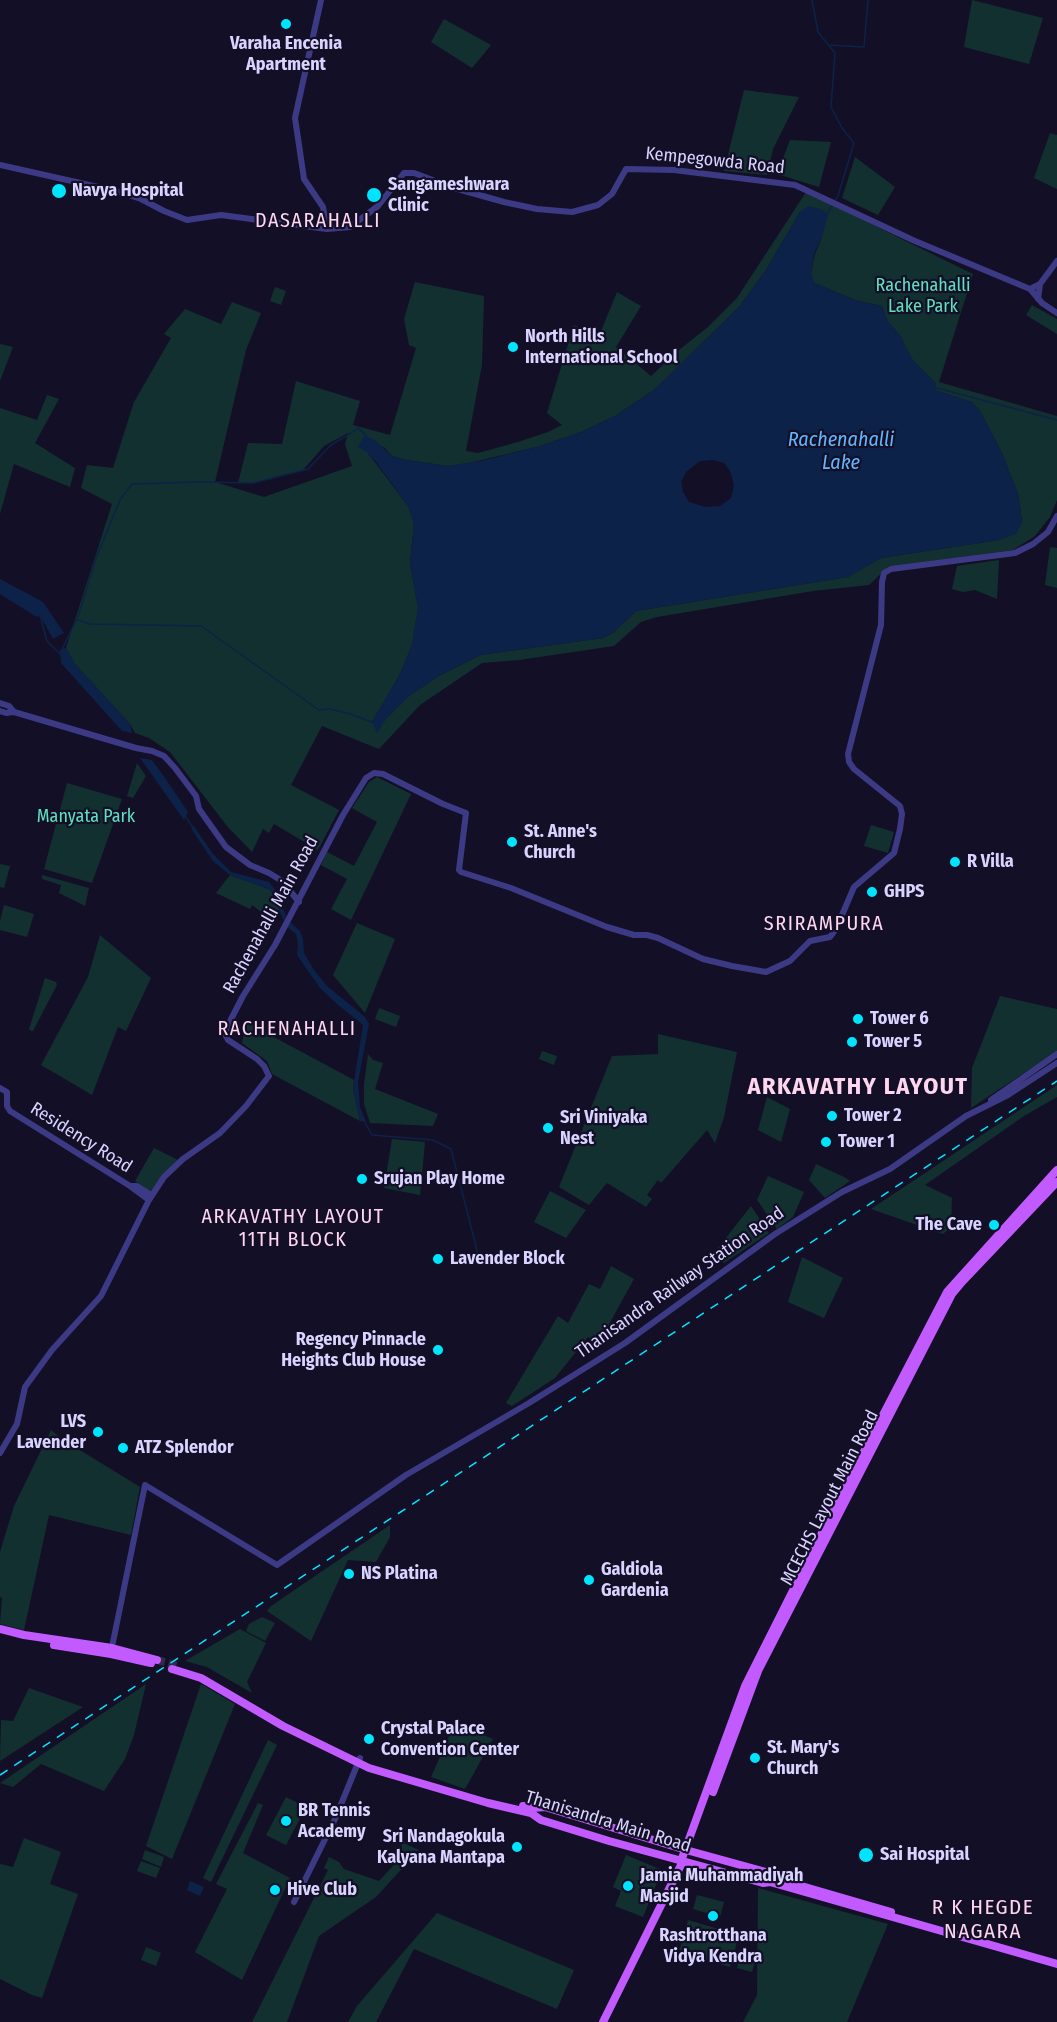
<!DOCTYPE html>
<style>
body{margin:0}
canvas{display:block;background:#130f26}
</style>
<canvas width="1057" height="2022"></canvas>
<script>
const ctx = document.querySelector('canvas').getContext('2d');
ctx.lineJoin = 'round';
function paint(path, color) { ctx.fillStyle = color; ctx.fill(path, 'evenodd'); }
const poly = rows => new Path2D(rows.map(r => 'M' + r).join(''));
function strokePath(path, color, width, dash) { ctx.strokeStyle = color; ctx.lineWidth = width; ctx.lineCap = dash ? 'butt' : 'round'; ctx.setLineDash(dash || []); ctx.stroke(path); }
function label(font, color, halo, rows, align = 'center') {
  ctx.font = font + ' "Fira Sans Condensed",sans-serif'; ctx.lineWidth = 4.5; ctx.setLineDash([]); ctx.textBaseline = 'middle'; ctx.strokeStyle = halo; ctx.fillStyle = color; for (const [text, x, y, turn = 0] of rows) {
    ctx.save(); ctx.translate(x, y); ctx.rotate((+turn || 0) * Math.PI / 180); ctx.textAlign = isNaN(turn) ? turn : align; if (halo) ctx.strokeText(text, 0, 0); ctx.fillText(text, 0, 0); ctx.restore();
  }
}
const green = poly([
 [972,0,1043,18,1029,64,964,47],
 [444,19,491,45,472,68,431,42],
 [744,90,799,97,773,149,767,175,724,171],
 [1050,133,1057,135,1057,189,1034,178],
 [790,140,831,142,819,187,777,174],
 [855,157,895,187,878,215,842,198],
 [806,192,973,274,939,382,1057,416,1057,500,1050,517,1035,536,1013,550,888,567,869,585,813,591,657,617,641,622,614,646,519,660,482,663,420,705,379,749,322,726,291,785,339,810,318,850,274,824,269,833,263,829,252,852,227,826,170,752,149,738,135,733,130,724,74,663,66,648,112,504,81,488,87,465,113,468,134,402,171,338,164,334,185,309,221,324,232,302,261,313,246,350,215,482,264,497,352,466,345,444,348,433,324,446,303,470,253,483,238,483,248,443,282,444,296,381,360,401,353,425,390,435,416,348,409,345,404,319,415,282,484,296,482,365,466,451,478,453,518,442,548,432,562,425,547,413,574,325,599,336,617,292,641,306,616,347,651,376,679,350,708,327,737,298],
 [800,212,822,237,815,254,811,273,814,283,858,301,882,306,887,320,901,337,912,359,936,384,934,390,972,402,980,411,1001,451,1018,494,1022,522,999,540,881,558,848,577,636,611,614,632,603,638,480,655,437,677,409,696,386,719,372,722,399,676,412,645,418,608,410,563,414,523,408,506,368,453,384,447,392,456,406,460,448,466,469,463,537,447,581,432,615,416,654,390,739,307,766,270],
 [275,287,286,291,281,305,270,301],
 [1032,305,1057,319,1057,334,1026,315],
 [0,344,13,347,0,381],
 [47,395,59,399,35,443,75,468,70,487,14,464,0,514,0,408,37,420],
 [1050,547,1057,548,1057,588,1045,585],
 [999,560,997,599,975,590,963,592,952,589,957,566],
 [137,763,146,776,133,798,127,796],
 [377,777,411,794,351,920,331,909,347,879,321,865,327,852,354,866,377,822,352,808,369,782],
 [67,783,122,799,92,883,44,869],
 [871,825,894,832,888,853,864,846],
 [0,864,10,866,4,888,0,887],
 [42,875,89,888,85,906,59,893,61,885,42,879],
 [230,875,271,890,281,914,269,918,252,905,250,909,216,893],
 [4,905,34,914,27,937,0,930,0,921],
 [357,923,395,939,365,1013,333,975],
 [100,935,151,978,126,1031,118,1027,92,1095,41,1065,88,977],
 [45,978,56,982,57,985,33,1031,31,1031,29,1029],
 [1000,996,1057,1009,1057,1051,971,1108,972,1068],
 [379,1008,400,1016,396,1027,375,1019],
 [246,1022,354,1080,353,1088,360,1121,272,1074,267,1061,242,1043],
 [658,1034,737,1052,724,1117,715,1143,707,1130,661,1183,658,1180,647,1195,652,1199,646,1207,607,1183,589,1205,559,1187,612,1056,658,1054],
 [542,1051,557,1056,554,1065,539,1059],
 [368,1054,373,1060,383,1063,375,1089,438,1114,433,1126,370,1123,364,1104,364,1085],
 [1057,1085,1057,1097,1024,1116,925,1185,952,1198,951,1227,943,1234,871,1209],
 [767,1097,790,1109,781,1142,758,1130],
 [392,1139,425,1142,420,1195,384,1188],
 [154,1148,178,1160,151,1192,135,1181],
 [816,1164,844,1177,850,1181,825,1198,809,1180],
 [768,1176,804,1192,793,1217,777,1229,757,1200],
 [550,1191,586,1210,566,1238,534,1222],
 [751,1206,769,1233,724,1263,714,1253],
 [802,1257,843,1278,824,1318,788,1302],
 [611,1266,634,1279,598,1344,588,1337,555,1378,512,1406,506,1403,558,1316,568,1323,589,1284,600,1289],
 [51,1430,62,1439,140,1487,131,1535,49,1515,24,1630,0,1624,2,1598,0,1597,0,1552,14,1506],
 [390,1525,390,1537,376,1562,348,1560,311,1641,267,1611,271,1606],
 [262,1617,275,1623,265,1641,246,1631,249,1624],
 [240,1629,266,1643,247,1682,252,1693,207,1667,185,1661],
 [146,1684,134,1735,125,1759,104,1791,41,1764,13,1787,0,1783],
 [201,1684,235,1704,172,1859,146,1846],
 [29,1688,83,1707,0,1761,1,1720,13,1721],
 [455,1723,493,1739,465,1789,431,1777],
 [268,1740,277,1745,211,1882,203,1878],
 [286,1797,306,1807,286,1845,266,1835],
 [258,1803,263,1805,243,1853,290,1878,242,1980,195,1952,227,1889,216,1884],
 [24,1838,61,1852,50,1884,78,1894,42,1998,32,1995,0,1979,0,1864,13,1867],
 [401,1842,419,1850,376,1897,319,1936,287,2022,252,2022,328,1870,324,1868,329,1857,339,1862,344,1869,379,1881,403,1855],
 [145,1850,164,1857,161,1867,142,1859],
 [626,1855,662,1870,643,1917,615,1906,621,1891,613,1887],
 [141,1861,160,1868,156,1878,137,1871],
 [758,1888,888,1924,847,2022,743,2022,757,1995],
 [697,1895,724,1902,720,1917,693,1909],
 [437,1913,574,1970,557,2009,414,1949,376,2022,348,2022,357,2006],
 [688,1920,739,1935,730,1967,679,1952],
 [146,1947,161,1953,156,1966,141,1960],
 [739,1958,755,1962,752,1972,737,1968]
]);
const water = poly([
 [808,206,823,210,828,215,822,237,814,254,811,273,814,283,858,301,882,306,887,320,901,337,912,359,936,384,934,390,972,402,980,411,1001,451,1018,494,1022,522,1016,534,999,540,881,558,848,577,636,611,614,632,603,638,480,655,437,677,409,696,386,719,377,733,372,722,399,676,412,645,418,608,410,563,414,523,408,506,376,462,368,453,358,447,364,436,375,440,392,456,406,460,448,466,485,460,537,447,581,432,615,416,654,390,739,307,766,270,800,212],
 [713,460,724,463,730,471,734,485,731,498,720,506,705,507,689,502,683,492,681,482,686,472,700,461],
 [0,579,43,602,64,633,53,639,41,617,35,616,0,594],
 [66,648,74,663,130,724,132,733,122,731,61,663,60,649],
 [140,758,152,760,163,775,188,812,184,820],
 [193,825,213,854,231,872,269,882,276,891,286,916,284,921,271,890,230,875,213,861,192,830],
 [290,922,300,931,303,939,304,953,314,970,327,986,364,1016,369,1024,358,1082,360,1107,366,1122,360,1121,353,1088,363,1025,337,1004,320,988,297,955,298,944,296,934,287,927],
 [190,1881,204,1887,200,1896,187,1890]
]);
const stream = poly([
 [812,0,818,32,835,53,831,107,842,128,854,143,838,196,834,202],
 [828,45,864,47,868,0],
 [827,214,832,206],
 [933,387,1057,420],
 [40,615,47,641,59,653],
 [78,620,90,624,201,626,319,710,330,709,347,713,372,722],
 [60,654,79,614,96,558,120,500,132,484,200,482,253,483,308,469,331,445,359,428,368,438],
 [186,817,193,828],
 [364,1121,372,1135,433,1140,451,1149,478,1254]
]);
const majorTunnel = poly([
 [157,1660,178,1666]
]);
const minor = poly([
 [321,0,295,118,304,179,323,207,327,229],
 [0,165,116,191,141,199,164,211,187,220,221,215,327,229,350,227,378,206,404,173,414,173,454,188,504,202,537,209,572,212,598,205,612,194,626,169,674,170,795,185,915,241,1030,289,1040,284],
 [1030,289,1042,303,1057,313],
 [1038,299,1040,284,1057,261],
 [0,703,9,706,14,712],
 [0,711,6,713,14,712,136,748,152,751,164,756,175,768,196,796,199,809,226,847,250,865,269,873,282,881,299,902],
 [0,1088,7,1092,7,1106,10,1111,130,1186,149,1200],
 [991,1100,1057,1054],
 [130,1186,137,1186,151,1195],
 [0,1453,17,1424,25,1387,52,1350,101,1296,149,1200,164,1177,183,1159,220,1133,246,1106,269,1076,264,1066,257,1059,228,1040,226,1036,227,1027,243,996,275,945,343,815,366,778,374,773,383,774,443,804,466,813,459,870,461,872,511,888,607,927,634,935,647,935,658,938,703,959,732,966,766,972,790,961,810,941,830,937,836,929,854,887,894,853,900,829,902,814,900,806,854,769,849,762,848,754,881,625,882,582,884,573,891,569,1015,553,1033,544,1048,532,1057,516],
 [111,1652,145,1485,277,1565,406,1475,529,1403,625,1343,775,1234,842,1192,890,1169,966,1116,1008,1095,1057,1063],
 [294,1902,335,1819,360,1758]
]);
const major = poly([
 [0,1629,24,1635,112,1648,157,1660],
 [54,1645,111,1654,151,1663],
 [172,1669,201,1678,283,1726,369,1768,488,1803,531,1813,541,1820,609,1841,763,1883,770,1882,1057,1964],
 [713,1792,758,1671,952,1294,962,1282,1057,1182],
 [523,1806,532,1808,545,1807,686,1850,766,1872,771,1877],
 [681,1861,745,1686,832,1513,947,1292,1057,1170],
 [767,1876,891,1912],
 [603,2022,681,1865]
]);
const rail = poly([
 [0,1775,1057,1081]
]);
const markers = [
 [286,24,6,"#00e5ff"],
 [59,191,8,"#00e5ff"],
 [374,195,8,"#00e5ff"],
 [513,347,6,"#00e5ff"],
 [512,842,6,"#00e5ff"],
 [955,862,6,"#00e5ff"],
 [872,892,6,"#00e5ff"],
 [858,1019,6,"#00e5ff"],
 [852,1042,6,"#00e5ff"],
 [832,1116,6,"#00e5ff"],
 [548,1128,6,"#00e5ff"],
 [826,1142,6,"#00e5ff"],
 [362,1179,6,"#00e5ff"],
 [994,1225,6,"#00e5ff"],
 [438,1259,6,"#00e5ff"],
 [438,1350,6,"#00e5ff"],
 [98,1432,6,"#00e5ff"],
 [123,1448,6,"#00e5ff"],
 [349,1574,6,"#00e5ff"],
 [589,1580,6,"#00e5ff"],
 [369,1739,6,"#00e5ff"],
 [755,1758,6,"#00e5ff"],
 [286,1821,6,"#00e5ff"],
 [517,1847,6,"#00e5ff"],
 [866,1855,8,"#00e5ff"],
 [628,1886,6,"#00e5ff"],
 [275,1890,6,"#00e5ff"],
 [713,1916,6,"#00e5ff"]
];
const poiNames = [
 ["Varaha Encenia",286,44,"center"],
 ["Apartment",286,65,"center"],
 ["Sangameshwara",388,185],
 ["Clinic",388,206],
 ["Navya Hospital",72,191],
 ["North Hills",525,337],
 ["International School",525,358],
 ["St. Anne's",524,832],
 ["Church",524,853],
 ["R Villa",967,862],
 ["GHPS",884,892],
 ["Tower 6",870,1019],
 ["Tower 5",864,1042],
 ["Tower 2",844,1116],
 ["Sri Viniyaka",560,1118],
 ["Nest",560,1139],
 ["Tower 1",838,1142],
 ["Srujan Play Home",374,1179],
 ["The Cave",982,1225,"right"],
 ["Lavender Block",450,1259],
 ["Regency Pinnacle",426,1340,"right"],
 ["Heights Club House",426,1361,"right"],
 ["LVS",86,1422,"right"],
 ["Lavender",86,1443,"right"],
 ["ATZ Splendor",135,1448],
 ["Galdiola",601,1570],
 ["Gardenia",601,1591],
 ["NS Platina",361,1574],
 ["Crystal Palace",381,1729],
 ["Convention Center",381,1750],
 ["St. Mary's",767,1748],
 ["Church",767,1769],
 ["BR Tennis",298,1811],
 ["Academy",298,1832],
 ["Sri Nandagokula",505,1837,"right"],
 ["Kalyana Mantapa",505,1858,"right"],
 ["Sai Hospital",880,1855],
 ["Jamia Muhammadiyah",640,1876],
 ["Masjid",640,1897],
 ["Hive Club",287,1890],
 ["Rashtrotthana",713,1936,"center"],
 ["Vidya Kendra",713,1957,"center"]
];
const streetNames = [
 ["Kempegowda Road",715,161,6],
 ["Rachenahalli Main Road",271,915,-61],
 ["Residency Road",81,1138,32],
 ["Thanisandra Railway Station Road",680,1283,-35],
 ["MCECHS Layout Main Road",830,1498,-63],
 ["Thanisandra Main Road",608,1822,17]
];
const parkNames = [
 ["Rachenahalli",923,286],
 ["Lake Park",923,307],
 ["Manyata Park",86,817]
];
const neighbourhoodNames = [
 ["DASARAHALLI",318,221],
 ["SRIRAMPURA",824,924],
 ["RACHENAHALLI",287,1029],
 ["ARKAVATHY LAYOUT",293,1217],
 ["11TH BLOCK",293,1240]
];
const waterNames = [
 ["Rachenahalli",841,440],
 ["Lake",841,463]
];
const quarterNames = [
 ["R K HEGDE",983,1908],
 ["NAGARA",983,1932]
];
const districtNames = [
 ["ARKAVATHY LAYOUT",858,1087]
];
paint(green, '#12302f');
paint(water, '#0c2248');
strokePath(stream, '#0c2248', 1.5);
strokePath(majorTunnel, '#312d47', 8, [8, 4]);
strokePath(minor, '#3d3a85', 6);
strokePath(major, '#c25bff', 8);
strokePath(rail, '#00e5ff', 1.5, [9, 8]);
for (const [x, y, r, color] of markers) { const dot = new Path2D(); dot.arc(x, y, r, 0, 2 * Math.PI); ctx.fillStyle = color; ctx.fill(dot); strokePath(dot, '#130f26', 2); }
label('bold 18px', '#d9d4ff', '#130f26', poiNames, 'left');
label('18px', '#d9d4ff', '#130f26', streetNames);
label('18px', '#5fe0c0', '#130f26', parkNames);
ctx.letterSpacing = '1.5px';
label('20px', '#ffd6f0', '#130f26', neighbourhoodNames);
ctx.letterSpacing = '0px';
label('italic 20px', '#62b6ff', '#130f26', waterNames);
ctx.letterSpacing = '1.5px';
label('21px', '#ffd6f0', '#130f26', quarterNames);
ctx.letterSpacing = '0px';
ctx.letterSpacing = '1.5px';
label('bold 24px', '#ffd6f0', '#130f26', districtNames);
ctx.letterSpacing = '0px';
</script>
